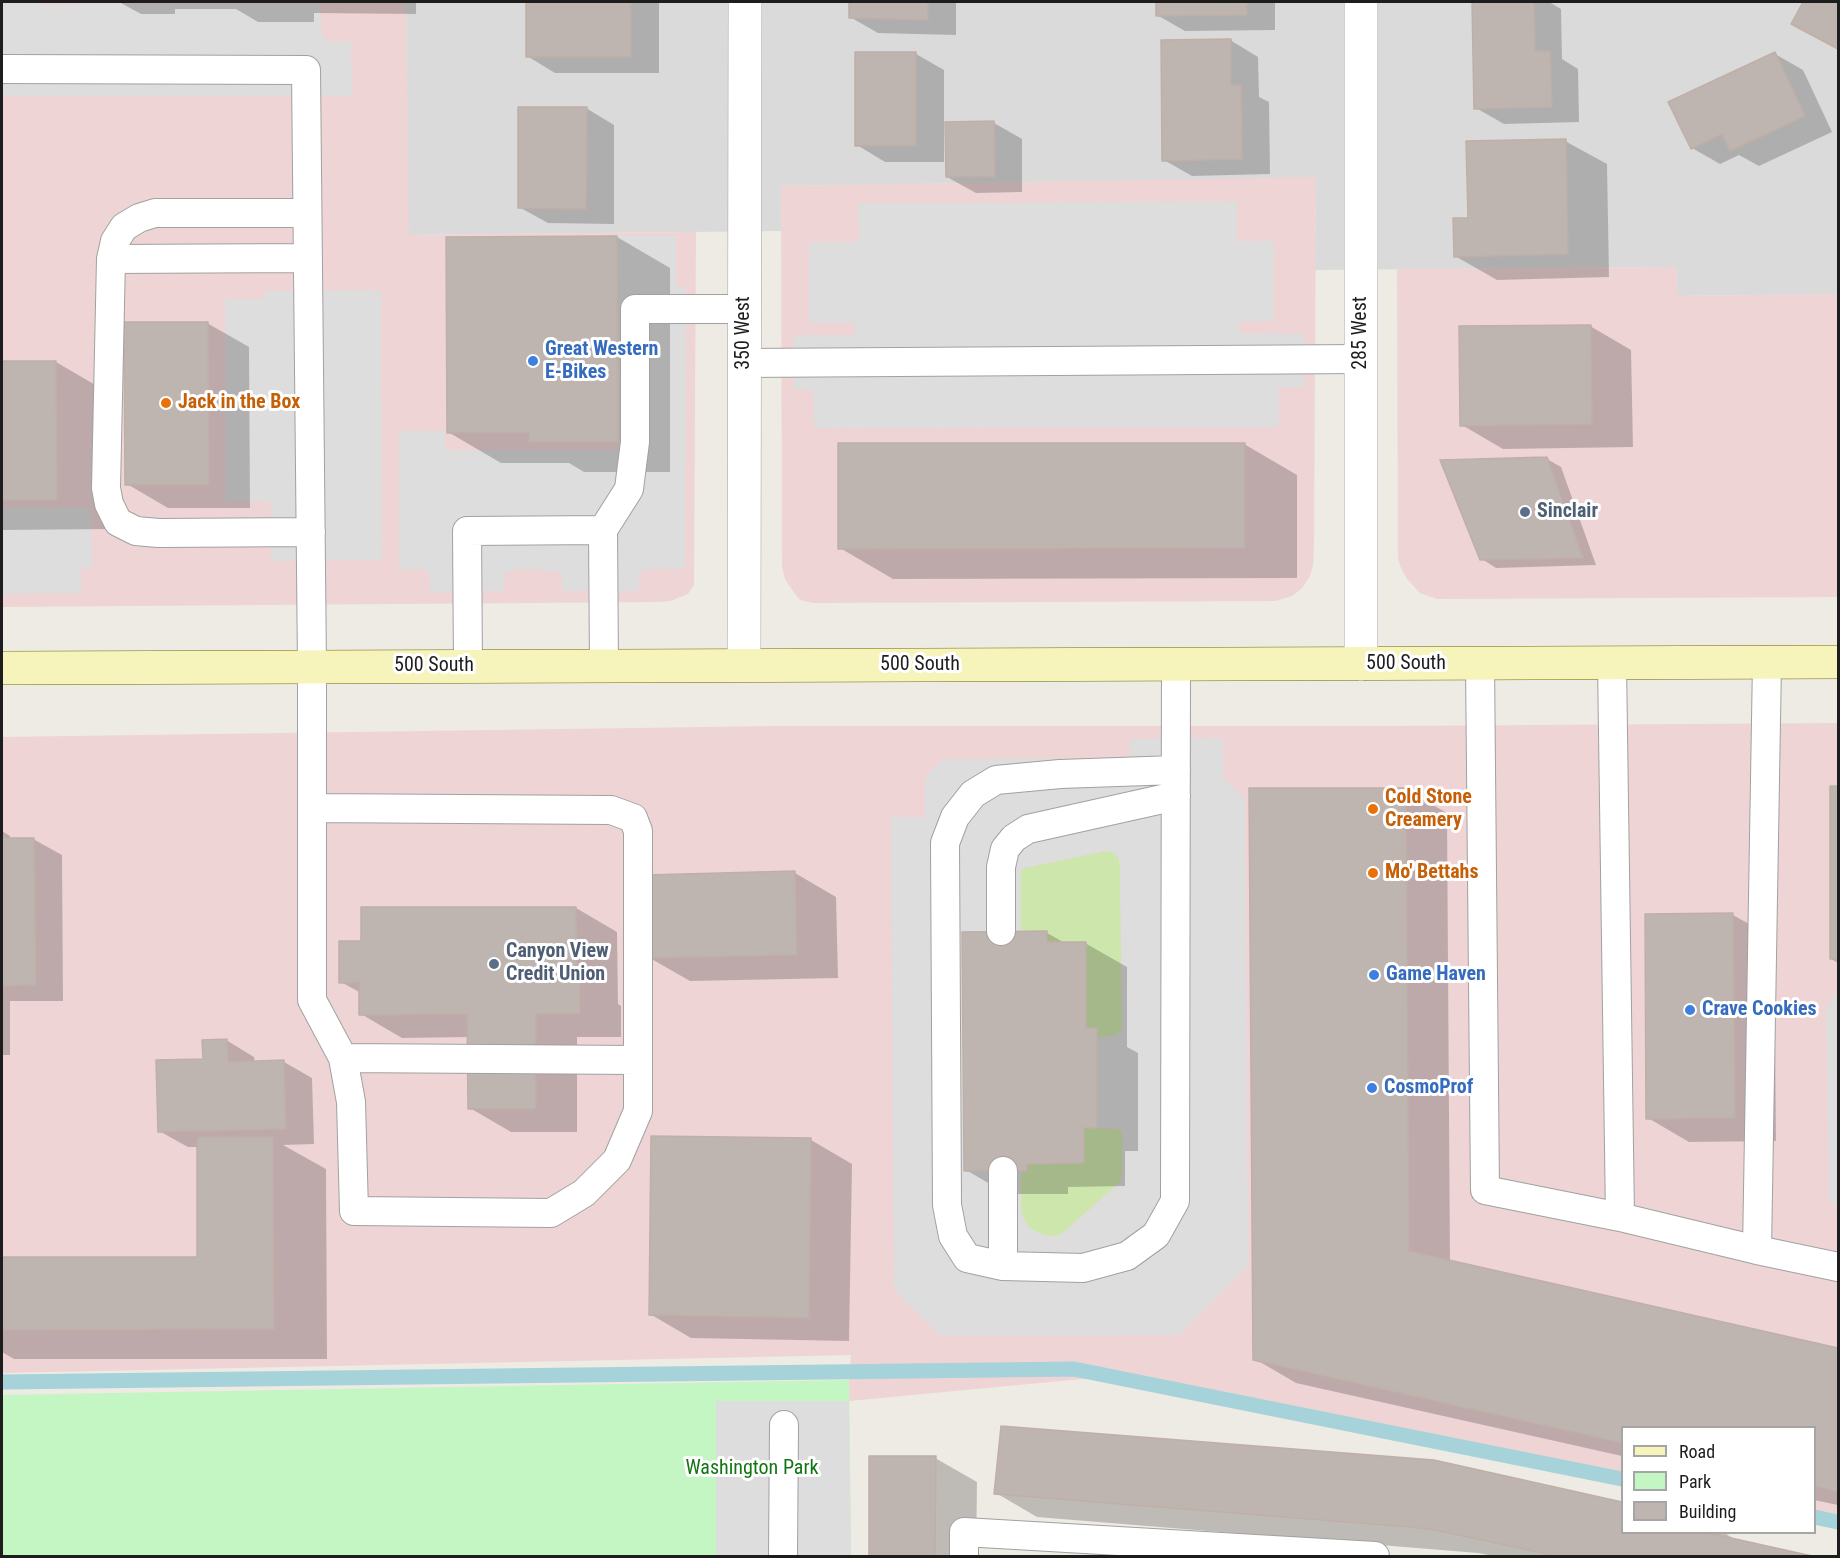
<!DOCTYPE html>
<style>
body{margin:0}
#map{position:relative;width:1840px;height:1558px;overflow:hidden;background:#eeeae4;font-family:"Roboto Condensed",sans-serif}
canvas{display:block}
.frame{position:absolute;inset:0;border:3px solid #1d1d1d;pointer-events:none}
.legend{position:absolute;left:1621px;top:1426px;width:195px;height:108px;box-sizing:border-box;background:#fff;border:2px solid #a5a5a5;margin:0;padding:8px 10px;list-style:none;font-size:18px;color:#1d1d1d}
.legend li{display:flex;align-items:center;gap:12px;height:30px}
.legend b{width:30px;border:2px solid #a5a5a5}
</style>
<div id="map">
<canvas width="1840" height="1558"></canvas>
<div class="frame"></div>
<ul class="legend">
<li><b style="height:8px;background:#f6f4ba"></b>Road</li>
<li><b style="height:16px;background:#c3f6c2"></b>Park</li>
<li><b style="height:16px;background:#beb5b0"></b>Building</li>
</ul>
</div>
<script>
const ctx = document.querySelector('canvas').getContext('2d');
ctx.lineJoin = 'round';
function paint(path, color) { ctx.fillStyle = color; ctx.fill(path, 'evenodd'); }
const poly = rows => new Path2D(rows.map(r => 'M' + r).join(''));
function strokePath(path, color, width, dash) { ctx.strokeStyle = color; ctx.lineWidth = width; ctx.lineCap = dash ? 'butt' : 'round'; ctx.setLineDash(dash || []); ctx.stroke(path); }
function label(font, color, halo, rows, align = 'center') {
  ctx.font = font + ' "Roboto Condensed",sans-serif'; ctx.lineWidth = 6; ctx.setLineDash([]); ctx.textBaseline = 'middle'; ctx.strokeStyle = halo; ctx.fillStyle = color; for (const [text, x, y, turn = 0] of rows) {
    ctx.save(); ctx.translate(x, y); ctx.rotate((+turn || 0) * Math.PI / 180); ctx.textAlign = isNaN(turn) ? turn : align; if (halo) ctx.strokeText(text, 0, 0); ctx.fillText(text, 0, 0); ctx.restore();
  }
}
const residential = poly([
 [406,2,1838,2,1838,332,1837,332,1837,294,1677,296,1676,267,1315,270,1316,178,781,186,781,231,408,235]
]);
const commercial = poly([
 [2,2,406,2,409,235,696,232,694,570,694,585,688,594,670,601,656,602,2,607],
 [1316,177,1314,543,1313,565,1310,576,1302,588,1292,596,1275,601,813,603,800,600,795,594,785,579,782,567,781,186],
 [1677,267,1677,296,1837,294,1838,597,1437,599,1420,593,1407,579,1401,568,1398,558,1397,269],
 [1838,723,1838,1523,1815,1518,1814,1428,1622,1428,1622,1478,1185,1388,1114,1376,849,1401,849,1380,851,1355,2,1373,2,737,776,726,1395,726]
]);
const grass = poly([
 [1105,851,1113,852,1119,859,1120,871,1122,1027,1120,1032,1113,1036,1097,1037,1097,1028,1086,1028,1086,942,1047,942,1021,931,1021,871,1024,868],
 [1084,1128,1120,1129,1122,1133,1123,1171,1120,1182,1060,1235,1053,1237,1037,1233,1029,1228,1021,1212,1021,1171,1027,1171,1027,1164]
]);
const park = poly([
 [849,1380,851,1556,2,1556,2,1395]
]);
const parking = poly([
 [2,2,35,2,39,5,320,4,321,32,325,38,331,42,351,42,352,96,2,96],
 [1237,202,1237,241,1274,241,1274,321,1239,322,1239,333,1304,334,1304,387,1279,388,1279,427,814,428,813,389,794,389,794,335,855,335,855,323,809,323,809,242,859,242,858,203],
 [617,236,676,236,676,282,680,288,686,286,685,568,643,570,639,576,639,591,562,591,562,576,559,571,513,569,504,575,503,591,430,592,430,578,428,572,422,569,399,570,399,431,445,431,445,450,617,450],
 [381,290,382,560,271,561,271,501,225,501,225,299,265,299,265,291],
 [2,508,91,508,92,568,81,568,81,593,2,594],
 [1223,738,1223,777,1245,798,1248,1266,1179,1335,941,1336,894,1290,891,817,925,817,925,778,944,759,1130,758,1130,739],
 [1105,851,1113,852,1119,858,1120,871,1122,1027,1120,1032,1113,1036,1097,1037,1097,1128,1117,1128,1122,1133,1122,1177,1120,1182,1066,1231,1060,1235,1046,1236,1029,1228,1024,1221,1021,1212,1021,1171,964,1171,1021,931,1021,871,1024,868],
 [1838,992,1838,1206,1829,1200,1826,1008],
 [716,1401,849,1401,851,1556,716,1556]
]);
const shadow = poly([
 [119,2,416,2,416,14,314,13,314,22,258,22,236,9,175,9,175,14,141,14],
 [528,2,659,2,659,73,555,73,527,56],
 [850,2,956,2,956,35,878,33,850,17],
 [1157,2,1275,2,1275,30,1185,31,1157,15],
 [1473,2,1549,2,1561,9,1562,59,1578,69,1579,122,1504,124,1476,108],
 [1805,2,1838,2,1838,49,1793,24],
 [1230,40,1258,57,1259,97,1269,102,1270,174,1192,176,1164,160],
 [916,54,944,70,944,124,994,123,1022,139,1022,192,976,193,947,177,947,124,944,124,944,162,885,162,857,145],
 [1775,54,1803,70,1832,132,1759,166,1739,155,1720,164,1692,148],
 [586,108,614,125,614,224,548,223,519,207],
 [1565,141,1607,164,1609,277,1497,280,1455,256,1469,219],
 [617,237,670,268,670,472,584,472,569,463,501,463,448,432],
 [207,323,249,347,250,508,168,508,127,484],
 [1590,326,1631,350,1633,447,1503,449,1462,425],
 [56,362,109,393,110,529,2,530,2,363],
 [1244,444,1297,475,1297,578,893,579,840,548],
 [1547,459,1561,467,1596,565,1496,568,1482,559],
 [1831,787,1838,787,1838,963,1831,959],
 [1406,790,1447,813,1450,1262,1838,1349,1838,1505,1814,1500,1814,1428,1622,1428,1622,1456,1296,1383,1255,1359],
 [2,831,10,836,10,839,33,839,62,855,63,1001,10,1001,10,1055,2,1055],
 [795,873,836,897,838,978,690,981,648,957],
 [576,908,617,932,618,1004,621,1006,621,1037,577,1037,577,1132,511,1132,470,1108,469,1037,402,1038,361,1014,361,993,341,982,362,943],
 [1647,915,1733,915,1774,938,1776,1141,1689,1142,1648,1118],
 [1047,933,1065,943,1085,943,1127,967,1127,1047,1138,1053,1138,1151,1125,1151,1125,1186,1068,1187,1068,1194,1007,1194,966,1170],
 [226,1040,254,1057,255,1063,284,1062,312,1078,314,1144,283,1145,326,1169,327,1359,14,1359,2,1352,2,1258,199,1258,198,1147,188,1147,159,1131,204,1060],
 [811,1140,852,1164,849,1341,691,1338,650,1314],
 [871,1458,935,1458,977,1482,976,1556,870,1556],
 [1433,1462,1622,1504,1622,1532,1723,1532,1739,1542,1805,1556,1494,1556,1478,1553,1037,1517,996,1493]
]);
const stream = poly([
 [2,1382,1074,1369,1622,1479],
 [1814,1517,1838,1522]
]);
const building = poly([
 [526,2,631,2,631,57,526,57,526,2],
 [849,2,928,2,928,20,849,18,849,2],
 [1156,2,1247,2,1247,15,1156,16,1156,2],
 [1472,2,1534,2,1535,51,1550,51,1552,107,1474,109,1472,2],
 [1803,2,1838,2,1838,49,1791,24,1803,2],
 [1231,39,1231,85,1241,85,1242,159,1162,161,1161,40,1231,39],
 [855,52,916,52,916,146,855,146,855,52],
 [1775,52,1805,116,1730,151,1722,134,1691,149,1668,102,1775,52],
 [518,107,587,107,586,209,518,208,518,107],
 [994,121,995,177,946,177,945,122,994,121],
 [1566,139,1568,254,1454,257,1453,218,1468,218,1466,141,1566,139],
 [617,236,618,442,529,442,529,433,447,433,446,237,617,236],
 [124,322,208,322,209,485,125,485,124,322],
 [1591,325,1592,424,1460,426,1459,326,1591,325],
 [2,361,56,361,57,500,2,500,2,361],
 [838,443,1245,443,1245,548,838,549,838,443],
 [1547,457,1583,558,1480,560,1440,460,1547,457],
 [1830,786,1838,786,1838,959,1830,959,1830,786],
 [1249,788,1406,788,1409,1251,1838,1348,1838,1492,1814,1486,1814,1428,1622,1428,1622,1443,1253,1360,1249,788],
 [2,838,34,838,36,985,2,986,2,838],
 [795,871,797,955,647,958,645,875,795,871],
 [361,907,576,907,577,980,580,980,580,1014,536,1014,536,1109,468,1109,467,1014,359,1015,359,982,339,983,339,941,361,941,361,907],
 [1733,913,1735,1118,1646,1119,1645,914,1733,913],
 [1047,931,1047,942,1086,942,1086,1028,1097,1028,1097,1128,1084,1128,1084,1163,1027,1164,1027,1171,964,1171,962,932,1047,931],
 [227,1039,228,1062,284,1060,286,1129,158,1132,156,1060,203,1059,202,1040,227,1039],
 [651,1136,811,1138,809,1318,649,1315,651,1136],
 [197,1137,273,1137,274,1329,2,1330,2,1257,197,1257,197,1137],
 [1001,1426,1434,1460,1622,1502,1622,1532,1704,1532,1812,1556,1556,1556,1435,1530,1409,1527,994,1494,1001,1426],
 [869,1456,936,1456,935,1556,869,1556,869,1456]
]);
const service = poly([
 [2,69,306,70,312,667,312,1000,343,1058,351,1102,354,1211,551,1213,584,1193,617,1160,638,1111,638,831,633,818,611,810,312,808],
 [308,258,111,259,106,488,109,504,118,522,136,531,158,533,311,532],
 [111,259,115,241,124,227,139,218,155,213,307,213],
 [744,363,1361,359],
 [603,530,629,489,635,442,635,309,745,309],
 [1480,663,1485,1190,1620,1217,1757,1250,1838,1267],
 [1612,663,1620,1217],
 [468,666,467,531,603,530,604,666],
 [1176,770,1060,774,996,780,973,794,955,817,945,843,947,1205,953,1236,967,1258,1003,1266,1083,1268,1127,1256,1156,1235,1175,1201,1176,665],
 [1001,931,1001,867,1005,849,1014,838,1028,829,1176,796],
 [343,1058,638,1060],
 [1003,1171,1003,1266],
 [1757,1250,1767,662],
 [783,1556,784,1425],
 [964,1556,964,1532,1375,1556]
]);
const minor = poly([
 [1361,2,1361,664],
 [744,665,745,2]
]);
const secondary = poly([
 [2,668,1838,662]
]);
const markers = [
 [533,361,6,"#3f7fe0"],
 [166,403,6,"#e8710a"],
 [1525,512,6,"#5c6f8a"],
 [1373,809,6,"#e8710a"],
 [1373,873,6,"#e8710a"],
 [494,964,6,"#5c6f8a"],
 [1374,975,6,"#3f7fe0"],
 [1690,1010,6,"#3f7fe0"],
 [1372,1088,6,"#3f7fe0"]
];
const streetNames = [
 ["350 West",744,333,-90],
 ["285 West",1361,333,-90],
 ["500 South",1406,664],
 ["500 South",920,665],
 ["500 South",434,666]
];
const shopNames = [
 ["Great Western",545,350],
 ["E-Bikes",545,373],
 ["Game Haven",1386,975],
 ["Crave Cookies",1702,1010],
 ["CosmoProf",1384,1088]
];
const foodNames = [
 ["Jack in the Box",178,403],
 ["Cold Stone",1385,798],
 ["Creamery",1385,821],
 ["Mo' Bettahs",1385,873]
];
const serviceNames = [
 ["Sinclair",1537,512],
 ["Canyon View",506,952],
 ["Credit Union",506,975]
];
const parkNames = [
 ["Washington Park",752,1469]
];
paint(residential, '#dbdada');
paint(commercial, '#eed4d5');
paint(grass, '#cde6ac');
paint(park, '#c3f6c2');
paint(parking, '#ddd');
paint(shadow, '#0003');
strokePath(stream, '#a6d2d9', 15);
paint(building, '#beb5b0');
strokePath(building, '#bfafa7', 1.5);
strokePath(service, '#a1a1a1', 30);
strokePath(minor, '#a1a1a1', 34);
strokePath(secondary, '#6c6e0b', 34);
strokePath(service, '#fff', 28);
strokePath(minor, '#fff', 33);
strokePath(secondary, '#f6f4ba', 33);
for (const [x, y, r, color] of markers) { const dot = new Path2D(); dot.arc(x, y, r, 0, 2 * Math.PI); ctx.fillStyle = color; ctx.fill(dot); strokePath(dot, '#fff', 2); }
label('20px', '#1d1d1d', '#fff', streetNames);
label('bold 20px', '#366cbe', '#fff', shopNames, 'left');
label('bold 20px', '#c56008', '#fff', foodNames, 'left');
label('bold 20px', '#4e5e75', '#fff', serviceNames, 'left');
label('20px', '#117511', '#fff', parkNames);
</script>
